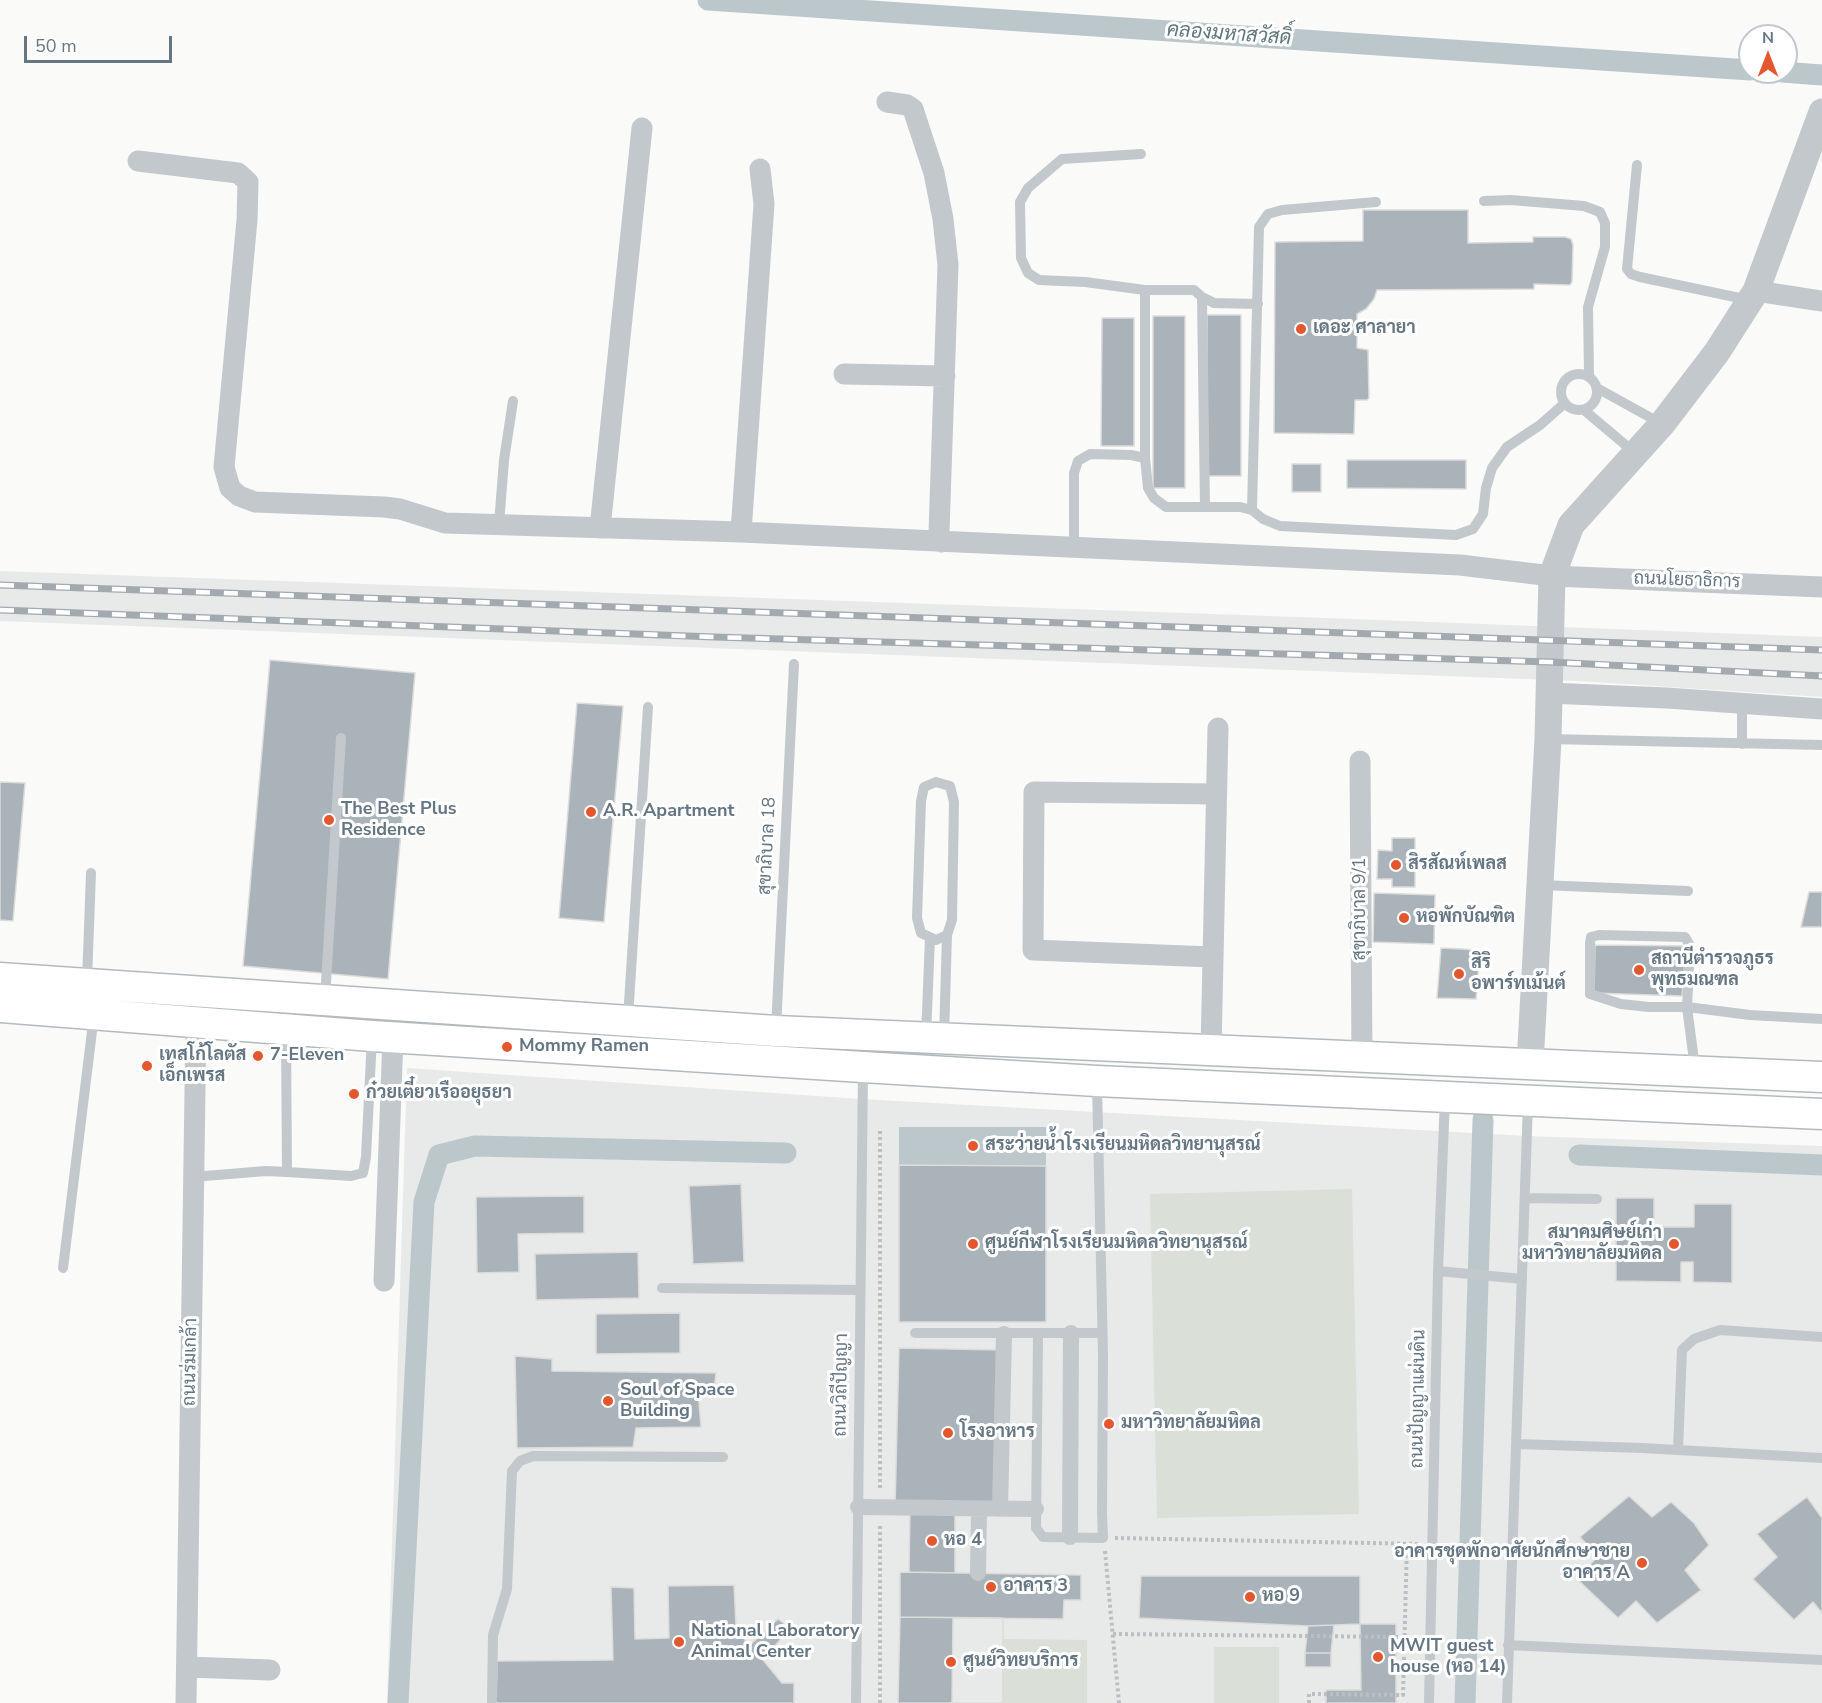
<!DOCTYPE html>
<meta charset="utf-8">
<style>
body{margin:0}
#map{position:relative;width:1822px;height:1703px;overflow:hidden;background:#fafaf8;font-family:"Nunito Sans",sans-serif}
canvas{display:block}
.north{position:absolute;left:1738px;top:24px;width:60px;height:60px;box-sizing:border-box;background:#fff;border:2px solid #c1c8cd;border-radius:50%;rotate:0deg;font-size:16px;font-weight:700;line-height:24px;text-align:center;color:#657683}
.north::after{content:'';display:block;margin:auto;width:21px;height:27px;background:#e4572e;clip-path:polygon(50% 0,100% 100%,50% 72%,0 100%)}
.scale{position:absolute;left:24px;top:36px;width:148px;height:27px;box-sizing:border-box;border:3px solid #657683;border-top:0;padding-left:8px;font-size:18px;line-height:21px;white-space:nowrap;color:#657683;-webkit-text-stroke:4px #fff;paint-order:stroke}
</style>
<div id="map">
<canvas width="1822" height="1703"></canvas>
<div class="north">N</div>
<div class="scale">50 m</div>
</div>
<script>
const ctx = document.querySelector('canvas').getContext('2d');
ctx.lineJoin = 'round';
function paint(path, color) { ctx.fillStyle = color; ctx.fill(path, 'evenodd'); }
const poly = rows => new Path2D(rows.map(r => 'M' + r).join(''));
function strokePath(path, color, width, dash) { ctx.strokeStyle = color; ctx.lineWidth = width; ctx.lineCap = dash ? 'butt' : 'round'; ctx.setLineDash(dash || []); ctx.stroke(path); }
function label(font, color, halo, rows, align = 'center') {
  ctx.font = font + ' "Nunito Sans",Sarabun,sans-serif'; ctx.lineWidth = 6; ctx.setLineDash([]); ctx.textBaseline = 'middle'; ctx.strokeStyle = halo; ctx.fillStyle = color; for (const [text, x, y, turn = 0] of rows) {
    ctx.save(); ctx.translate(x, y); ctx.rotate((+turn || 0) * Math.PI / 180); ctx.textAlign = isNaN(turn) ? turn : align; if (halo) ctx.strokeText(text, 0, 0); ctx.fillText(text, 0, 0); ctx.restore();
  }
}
const built = poly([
 [0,571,1326,618,1822,637,1822,697,1578,681,0,621],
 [407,1068,861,1099,1527,1136,1822,1146,1822,1703,387,1703]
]);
const green = poly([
 [1352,1189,1359,1514,1157,1518,1150,1194],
 [1003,1639,1087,1640,1087,1703,1003,1703],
 [1214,1647,1279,1647,1279,1703,1214,1703]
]);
const water = poly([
 [899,1127,1046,1127,1046,1166,899,1165]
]);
const canal = poly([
 [708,0,1750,70],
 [1782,72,1822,75],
 [1579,1155,1822,1165],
 [398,1703,424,1202,439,1155,475,1146,786,1153],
 [1465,1703,1483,1120]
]);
const building = poly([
 [1363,210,1468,210,1468,243,1533,242,1533,237,1565,237,1571,239,1573,245,1572,282,1570,285,1534,284,1534,289,1377,290,1374,299,1366,309,1357,314,1357,348,1368,350,1369,398,1367,400,1355,400,1354,434,1274,433,1275,242,1363,241,1363,210],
 [1207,315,1241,315,1241,476,1207,476,1207,315],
 [1153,316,1185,316,1185,488,1153,488,1153,316],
 [1102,318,1134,318,1134,446,1101,446,1102,318],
 [1347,460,1466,460,1466,489,1347,488,1347,460],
 [1292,464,1321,464,1321,492,1292,492,1292,464],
 [270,660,415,673,388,979,243,966,270,660],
 [577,703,623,706,604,922,559,918,577,703],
 [0,782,25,783,13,921,0,920,0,782],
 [1392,838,1415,838,1415,887,1392,887,1392,879,1377,879,1378,850,1392,851,1392,838],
 [1809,892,1822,892,1822,927,1801,927,1809,892],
 [1374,893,1435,895,1434,944,1373,942,1374,893],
 [1595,945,1686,946,1682,996,1594,993,1595,945],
 [1441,948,1480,950,1476,999,1437,998,1441,948],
 [899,1165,1046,1166,1046,1322,899,1322,899,1165],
 [741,1184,744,1262,693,1264,689,1186,741,1184],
 [584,1196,584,1233,518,1234,519,1272,477,1273,476,1197,584,1196],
 [1616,1198,1654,1198,1654,1227,1694,1227,1694,1204,1732,1204,1732,1283,1693,1282,1693,1262,1681,1262,1681,1282,1616,1281,1616,1198],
 [638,1252,639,1298,536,1300,535,1254,638,1252],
 [680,1313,680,1353,596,1354,596,1314,680,1313],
 [899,1348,1000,1350,996,1510,895,1508,899,1348],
 [515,1356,552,1359,552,1371,716,1373,714,1391,698,1391,701,1427,636,1428,633,1447,517,1448,515,1356],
 [1629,1496,1652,1517,1671,1502,1694,1523,1709,1545,1685,1570,1701,1590,1657,1623,1636,1601,1618,1618,1577,1579,1598,1556,1580,1537,1629,1496],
 [1807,1497,1822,1518,1822,1613,1813,1602,1794,1620,1753,1579,1777,1557,1757,1534,1807,1497],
 [910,1508,955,1509,955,1573,909,1572,910,1508],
 [900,1572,1081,1575,1081,1600,1064,1600,1063,1619,900,1617,900,1572],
 [1141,1576,1360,1576,1360,1624,1308,1626,1139,1618,1141,1576],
 [734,1585,736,1626,749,1646,778,1619,790,1628,763,1660,782,1683,794,1683,794,1703,496,1703,497,1661,613,1660,611,1587,634,1588,635,1639,669,1638,668,1586,734,1585],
 [900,1617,1003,1618,1003,1703,898,1703,900,1617],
 [953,1618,1003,1618,1003,1703,952,1703,953,1618],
 [1360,1624,1396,1624,1396,1703,1326,1703,1326,1690,1361,1690,1360,1624],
 [1334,1625,1331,1653,1305,1653,1308,1626,1334,1625],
 [1305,1653,1331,1653,1331,1667,1305,1667,1305,1653]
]);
const path = poly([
 [880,1131,880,1491],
 [1115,1538,1420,1544],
 [1105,1551,1119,1703],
 [1113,1634,1404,1637],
 [880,1703,880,1525],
 [1309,1703,1309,1694,1403,1695,1407,1544]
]);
const service = poly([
 [1141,154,1062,159,1028,188,1020,202,1021,258,1028,273,1039,280,1085,282,1145,290,1194,290,1202,297,1214,303,1258,304],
 [1637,165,1627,269,1631,274,1640,277,1749,300],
 [1484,201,1511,200,1584,206,1600,212,1605,223,1605,247,1588,307,1589,376],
 [1145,290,1145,458],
 [1202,297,1205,507],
 '1561 392a18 18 0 1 1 36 0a18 18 0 1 1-36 0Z',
 [1597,388,1662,424],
 [1584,410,1635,453],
 [1252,510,1259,227,1268,214,1282,210,1376,202],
 [499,524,504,460,513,401],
 [1074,548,1074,473,1078,461,1090,454,1131,455,1145,458,1148,488,1154,498,1166,507,1240,507,1252,510,1263,519,1280,526,1456,535,1473,529,1483,514,1486,488,1492,468,1507,447,1540,425,1565,403],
 [1742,703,1742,744],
 [1549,739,1822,745],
 [936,782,950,786,954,802,952,920,947,935,936,940,921,933,917,918,921,801,924,787,936,782],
 [1540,885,1688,891],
 [1599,935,1685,937,1690,946,1687,1007,1649,1007,1621,1004,1590,994,1590,943,1591,937,1599,935],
 [87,981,91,873],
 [325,999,341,738],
 [628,1018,648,707],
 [776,1029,794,664],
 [926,1037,930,938],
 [944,1037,947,935],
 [1695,1068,1687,1007,1750,1015,1822,1019],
 [287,1172,351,1176,363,1173,366,1157,372,1037],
 [193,1177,266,1171,287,1172,286,1032],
 [1525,1198,1597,1199],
 [63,1268,94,1015],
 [1438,1271,1522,1279],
 [662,1288,860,1290],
 [915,1333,1102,1333],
 [1038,1334,1036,1528,1043,1537,1103,1538,1102,1514,1103,1355,1097,1084],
 [1517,1444,1642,1448,1822,1458],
 [1678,1450,1682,1350,1694,1339,1720,1330,1822,1337],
 [1508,1645,1822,1660],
 [492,1703,493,1635,507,1589,512,1471,520,1461,533,1456,723,1457],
 [856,1703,863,1068],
 [1429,1703,1438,1271,1445,1098],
 [1507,1703,1528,1103]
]);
const pedestrian = poly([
 [858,1507,1036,1509],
 [1000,1509,1004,1334],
 [1070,1537,1071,1333],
 [978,1573,979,1509]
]);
const minor = poly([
 [887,102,907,105,913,109,934,173,943,219,948,265,939,532,941,542],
 [138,161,238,173,248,182,247,220,224,467,230,488,239,496,255,502,384,507,400,509,445,523,741,532,1460,565,1552,576,1822,587],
 [1756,291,1822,301],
 [844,374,945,376],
 [600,528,642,128],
 [741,532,764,204,760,169],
 [1548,693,1667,698,1822,709],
 [1360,761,1362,1057],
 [1212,957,1033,950,1034,792,1216,794],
 [1211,1051,1218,728],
 [384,1281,393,1037],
 [188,1667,270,1670],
 [186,1703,196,1022]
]);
const tertiary = poly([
 [1530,1064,1548,739,1552,576,1571,525,1662,424,1717,352,1756,291,1822,112]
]);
const secondary = poly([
 [0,978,776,1031,1822,1077],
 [0,1007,372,1036,863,1067,1097,1081,1822,1114]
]);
const rail = poly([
 [0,585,1822,650],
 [0,610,714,637,1550,662,1822,676]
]);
const markers = [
 [1301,329,6,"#e4572e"],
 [591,812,6,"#e4572e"],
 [329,820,6,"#e4572e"],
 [1396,865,6,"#e4572e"],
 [1404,918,6,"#e4572e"],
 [1639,970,6,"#e4572e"],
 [1459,974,6,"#e4572e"],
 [507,1047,6,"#e4572e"],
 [258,1056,6,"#e4572e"],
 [147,1066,6,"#e4572e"],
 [354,1094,6,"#e4572e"],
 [973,1146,6,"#e4572e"],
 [973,1244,6,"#e4572e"],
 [1674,1244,6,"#e4572e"],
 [608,1401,6,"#e4572e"],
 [1109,1424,6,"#e4572e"],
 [948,1433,6,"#e4572e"],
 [932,1541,6,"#e4572e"],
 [1642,1563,6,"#e4572e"],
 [991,1587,6,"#e4572e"],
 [1250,1597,6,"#e4572e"],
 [679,1642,6,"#e4572e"],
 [1378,1657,6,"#e4572e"],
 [951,1662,6,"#e4572e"]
];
const poiNames = [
 ["เดอะ ศาลายา",1313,329],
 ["The Best Plus",341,810],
 ["Residence",341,831],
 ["A.R. Apartment",603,812],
 ["สิรสัณห์เพลส",1408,865],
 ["หอพักบัณฑิต",1416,918],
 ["สถานีตำรวจภูธร",1651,960],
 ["พุทธมณฑล",1651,981],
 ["สิริ",1471,964],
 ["อพาร์ทเม้นต์",1471,985],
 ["Mommy Ramen",519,1047],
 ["เทสโก้โลตัส",159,1056],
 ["เอ็กเพรส",159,1077],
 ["7-Eleven",270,1056],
 ["ก๋วยเตี๋ยวเรืออยุธยา",366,1094],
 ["สระว่ายน้ำโรงเรียนมหิดลวิทยานุสรณ์",985,1146],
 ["สมาคมศิษย์เก่า",1662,1234,"right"],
 ["มหาวิทยาลัยมหิดล",1662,1255,"right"],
 ["ศูนย์กีฬาโรงเรียนมหิดลวิทยานุสรณ์",985,1244],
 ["Soul of Space",620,1391],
 ["Building",620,1412],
 ["มหาวิทยาลัยมหิดล",1121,1424],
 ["โรงอาหาร",960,1433],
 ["หอ 4",944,1541],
 ["อาคารชุดพักอาศัยนักศึกษาชาย",1630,1553,"right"],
 ["อาคาร A",1630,1574,"right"],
 ["อาคาร 3",1003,1587],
 ["หอ 9",1262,1597],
 ["National Laboratory",691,1632],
 ["Animal Center",691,1653],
 ["MWIT guest",1390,1647],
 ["house (หอ 14)",1390,1668],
 ["ศูนย์วิทยบริการ",963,1662]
];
const streetNames = [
 ["ถนนโยธาธิการ",1687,581,2],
 ["สุขาภิบาล 18",768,846,-87],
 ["สุขาภิบาล 9/1",1361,909,-90],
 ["ถนนร่มเกล้า",191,1362,-89],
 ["ถนนวิถีปัญญา",842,1385,-89],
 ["ถนนปัญญาแผ่นดิน",1419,1399,-89]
];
const waterNames = [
 ["คลองมหาสวัสดิ์",1229,35,4]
];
paint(built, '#e8e9e9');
paint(green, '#dadfd7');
paint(water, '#bbc7cb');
strokePath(canal, '#bbc7cb', 21);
paint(building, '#aab3b9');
strokePath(building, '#dcdcda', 1.5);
strokePath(secondary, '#b3babf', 33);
strokePath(path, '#bbbfc2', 4, [3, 3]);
strokePath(service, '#c3c8cc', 10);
strokePath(pedestrian, '#c3c8cc', 16);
strokePath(minor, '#c3c8cc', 21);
strokePath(tertiary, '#c3c8cc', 27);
strokePath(secondary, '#fff', 30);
strokePath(rail, '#a2aab0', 7);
strokePath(rail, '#fff', 4.5, [14]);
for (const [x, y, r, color] of markers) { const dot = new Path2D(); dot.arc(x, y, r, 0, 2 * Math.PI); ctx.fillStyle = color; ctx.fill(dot); strokePath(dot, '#fff', 2); }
label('bold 18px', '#657683', '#fff', poiNames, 'left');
label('18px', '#657683', '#fff', streetNames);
label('italic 20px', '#60757c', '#fff', waterNames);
</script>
